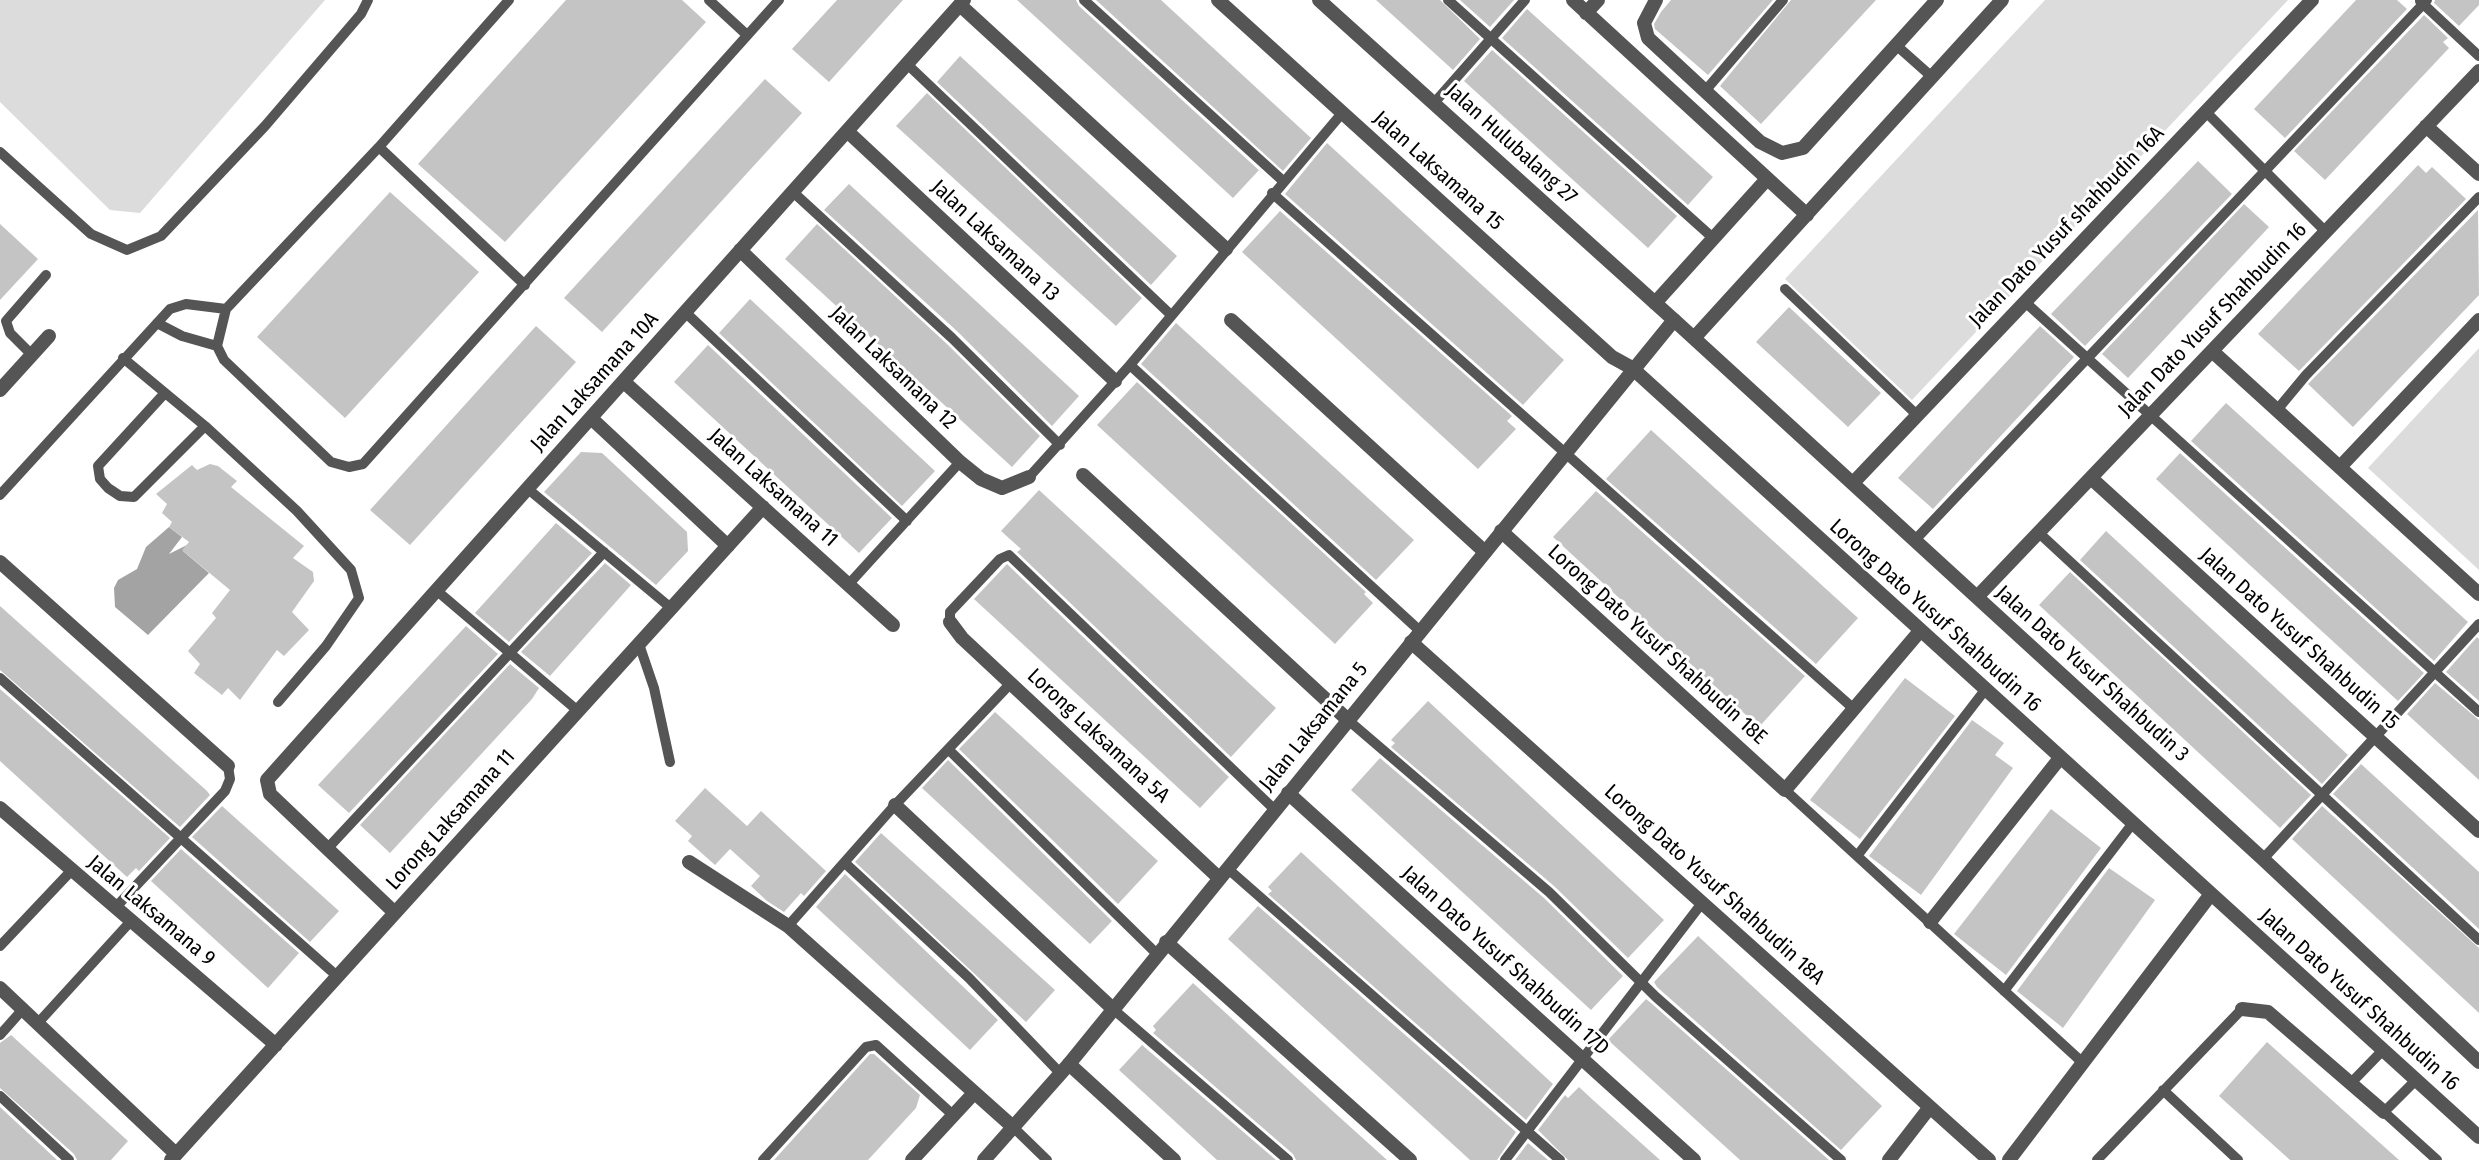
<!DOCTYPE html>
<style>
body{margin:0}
canvas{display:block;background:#fff}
</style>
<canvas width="2479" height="1160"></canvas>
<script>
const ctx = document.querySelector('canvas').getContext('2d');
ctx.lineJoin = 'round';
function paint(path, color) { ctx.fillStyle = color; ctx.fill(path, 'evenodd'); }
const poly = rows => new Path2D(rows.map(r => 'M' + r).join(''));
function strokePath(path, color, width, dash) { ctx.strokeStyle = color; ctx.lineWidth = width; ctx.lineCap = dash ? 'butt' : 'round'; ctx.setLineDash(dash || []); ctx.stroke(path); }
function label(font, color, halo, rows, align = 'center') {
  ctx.font = font + ' "Fira Sans Condensed",sans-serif'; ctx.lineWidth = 6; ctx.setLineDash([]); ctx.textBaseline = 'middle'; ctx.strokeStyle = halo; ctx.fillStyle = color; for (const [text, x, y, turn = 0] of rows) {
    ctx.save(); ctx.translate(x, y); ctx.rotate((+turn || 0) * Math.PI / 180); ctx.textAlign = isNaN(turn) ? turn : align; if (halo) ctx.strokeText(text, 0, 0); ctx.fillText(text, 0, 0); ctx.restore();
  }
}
const green = poly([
 [0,0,325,0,140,213,110,210,0,102],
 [2045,0,2288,0,1912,400,1785,279],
 [2479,348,2479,570,2368,468]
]);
const water = poly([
 [169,527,182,537,169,554,187,545,183,551,209,573,148,635,115,607,114,588,118,580,137,569,146,547]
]);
const building = poly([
 [566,0,682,0,706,22,505,242,418,164],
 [837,0,903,0,829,82,792,49],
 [1017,0,1076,0,1079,6,1273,183,1259,170,1233,198],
 [1096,0,1161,0,1311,138,1283,171],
 [1376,0,1440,0,1480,39,1453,70],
 [1460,0,1514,0,1490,27],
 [1671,0,1773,0,1708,75,1655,29,1654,24,1661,12],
 [1791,0,1876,0,1761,124,1720,86],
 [2356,0,2397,0,2407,9,2285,138,2254,109],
 [2435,0,2479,0,2479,5,2459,26,2434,3],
 [1527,9,1713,177,1688,205,1502,38],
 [2424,15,2448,38,2443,42,2449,48,2325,180,2294,151],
 [1492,50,1677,216,1648,248,1464,81],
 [960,56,1177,256,1151,285,937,82],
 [765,79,802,113,602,332,564,298],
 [927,93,1142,298,1116,326,896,126],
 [1327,143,1564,360,1523,405,1285,194],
 [2198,161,2232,194,2085,346,2051,314],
 [2418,165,2426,173,2432,167,2466,199,2299,371,2258,334],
 [849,184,1079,396,1052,426,958,332,824,210],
 [390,192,479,272,345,418,257,337],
 [2244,204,2269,227,2128,378,2102,354],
 [2478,210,2479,295,2353,427,2308,384],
 [1280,211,1512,416,1507,421,1516,429,1478,469,1242,252],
 [0,224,38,259,0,300],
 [817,224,947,344,1040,436,1012,467,785,259],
 [750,299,935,471,902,506,719,333],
 [1789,307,1881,393,1848,427,1756,342],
 [1176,323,1414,540,1376,580,1141,364],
 [536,326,576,362,410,545,370,510],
 [2040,326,2074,357,1933,509,1898,478],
 [708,345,892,518,859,553,674,382],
 [1137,382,1366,592,1364,594,1373,603,1335,644,1097,425],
 [2226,403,2468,622,2434,661,2191,441],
 [1651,430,1858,618,1816,664,1606,479],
 [581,452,602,453,687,532,688,551,656,585,544,492],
 [2180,453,2424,673,2398,701,2156,479],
 [210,464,218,466,237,481,231,487,304,546,293,558,313,572,314,581,292,612,309,630,284,656,277,650,240,700,228,688,222,695,194,673,200,664,188,651,216,618,212,613,230,590,182,550,189,542,169,527,172,522,162,513,167,504,156,494,192,465,197,470],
 [1039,490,1276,708,1231,757,1017,552,1021,549,1001,531],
 [1596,491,1805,676,1759,727,1553,537],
 [556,523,592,553,509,642,475,613],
 [2106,531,2348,755,2322,784,2080,560],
 [605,563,631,585,550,676,521,652],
 [1007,564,1229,777,1200,808,974,599],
 [2070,572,2311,795,2280,828,2039,605],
 [0,606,207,791,210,795,180,827,0,670],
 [466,626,498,654,349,813,318,785],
 [2477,637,2479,639,2479,701,2446,672],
 [510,664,539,688,532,699,390,853,360,825],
 [1905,678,1955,716,1860,839,1810,800],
 [2435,683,2479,720,2479,780,2407,714],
 [0,689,170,838,139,871,136,868,127,877,0,761],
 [1428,701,1664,920,1628,958,1554,886,1391,747,1395,743,1391,740],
 [995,712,1158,861,1118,904,959,749],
 [1972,720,2004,743,1995,755,2013,768,1921,895,1869,856],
 [1380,758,1544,898,1623,976,1591,1010,1351,790],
 [948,760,1112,921,1090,944,922,788],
 [2361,764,2479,872,2479,929,2333,794],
 [705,788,747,826,761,811,826,871,804,896,801,893,784,912,767,901,751,886,760,876,730,849,715,865,688,841,692,836,675,821],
 [222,806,339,911,310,942,192,837],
 [2322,806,2479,948,2479,1013,2292,839],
 [2051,809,2101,848,2006,975,1954,934],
 [881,833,1055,990,1026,1022,855,862],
 [181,849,299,953,268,988,151,881],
 [1301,852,1553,1084,1526,1120,1268,894,1272,891,1268,887],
 [2109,868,2155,900,2063,1028,2017,991],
 [845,874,998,1020,970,1050,816,907],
 [1258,906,1516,1132,1497,1160,1470,1160,1228,939],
 [1698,936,1882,1106,1841,1150,1657,987,1654,982],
 [1193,983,1336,1114,1387,1160,1296,1160,1293,1154,1153,1033,1156,1030,1153,1026],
 [1646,999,1651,1003,1829,1160,1740,1160,1608,1040],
 [11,1035,128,1141,111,1160,77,1160,74,1154,0,1088,0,1043],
 [2267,1042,2399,1160,2290,1160,2219,1096],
 [1142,1045,1276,1160,1217,1160,1119,1070],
 [870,1054,874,1054,920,1095,916,1108,868,1160,774,1160],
 [1579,1087,1593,1100,1660,1160,1568,1160,1538,1130,1565,1095,1568,1098],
 [0,1107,57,1160,0,1160],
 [1528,1143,1548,1160,1515,1160]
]);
const service = poly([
 [709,0,747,35],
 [1084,0,1282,180],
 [1448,0,1713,238],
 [2420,1,2479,56],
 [1896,45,1932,77],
 [907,64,1171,315],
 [1705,91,1783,0],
 [1434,103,1525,0],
 [2206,112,2326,232],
 [379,147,525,285],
 [0,152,91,234,127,250,161,236,265,126,361,14,368,0],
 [793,192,952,338,1060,445],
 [1272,193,1854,709],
 [1785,289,1917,415],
 [2025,302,2479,712],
 [685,312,907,521],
 [157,323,182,336,217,346],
 [217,346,224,360,331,462,349,467,363,464,779,0],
 [217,346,226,309,379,147,509,0],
 [32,355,10,333,6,321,46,275],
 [123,358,205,426,297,511,351,570,359,598,326,646,278,702],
 [1130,365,1420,631],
 [164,394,98,466,100,479,108,488,120,496,134,497,205,426],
 [2277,410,2306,375,2479,197],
 [1029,477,1130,365,1343,112],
 [528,489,671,608],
 [0,495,170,309,186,304,226,309],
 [2039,533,2479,940],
 [1915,540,2427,0],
 [848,585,960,462],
 [436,590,578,711],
 [950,622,950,612,1000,559,1009,555,1274,809],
 [639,644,654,688,670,762],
 [0,678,337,976],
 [1348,720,1549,892,1656,997,1841,1160],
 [949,750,1157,954],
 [1785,790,2083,1063],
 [327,849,604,552],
 [1857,856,1985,690],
 [2263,859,2479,624],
 [845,863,969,978,1061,1074],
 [1227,868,1560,1160],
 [115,908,225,791,230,779,228,766],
 [788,926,895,805,1011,683],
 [0,946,71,871],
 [2004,991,2133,823],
 [1113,1009,1288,1160],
 [38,1023,131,921],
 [0,1035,23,1009],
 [2416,1080,2384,1112,2437,1160],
 [2351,1083,2383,1050],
 [2163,1090,2238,1160],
 [0,1096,69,1160],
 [1013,1127,1047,1160],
 [763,1160,866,1047,876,1045,953,1115],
 [1505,1160,1702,903],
 [2097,1160,2242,1009]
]);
const minor = poly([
 [1218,0,1612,357,1632,368,2479,1137],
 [1573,0,1807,215],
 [1656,0,1644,23,1648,38,1760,142,1782,153,1803,148,1937,0],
 [960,5,1226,249],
 [1586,13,1598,0],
 [2426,126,2479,174],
 [847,131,1115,381],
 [740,250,960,462,981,479,1002,488,1029,477],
 [1655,303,1767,179],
 [1231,320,1485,552],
 [1674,320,2263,859,2479,1062],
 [1694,338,2002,0],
 [2212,351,2479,594],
 [624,382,893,625],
 [0,390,49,336],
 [591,418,728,546],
 [2340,467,2479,320],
 [1083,475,1348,720],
 [2091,478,2479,831],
 [1853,483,2312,0],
 [1501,531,1785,790,1920,631],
 [0,562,228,766],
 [1977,597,2479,71],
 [950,622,962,638,1219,878],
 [1411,642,1989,1160],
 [1288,793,1694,1160],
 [895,805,1113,1009],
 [0,808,276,1045],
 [689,862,788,926,1013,1127],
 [395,913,270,794,267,780,964,0],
 [1930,922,2060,758],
 [1166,942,1410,1160],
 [0,988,176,1154],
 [2242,1009,2268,1012,2384,1112],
 [1069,1064,1174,1160],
 [171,1160,763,507],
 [912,1160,974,1093],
 [1889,1160,1930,1107],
 [2009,1160,2211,894]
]);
const tertiary = poly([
 [984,1160,1069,1064,1674,320,1319,0]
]);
const streetNames = [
 ["Jalan Hulubalang 27",1511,144,42],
 ["Jalan Laksamana 15",1438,171,42],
 ["Jalan Dato Yusuf shahbudin 16A",2067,227,-46],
 ["Jalan Laksamana 13",995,241,43],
 ["Jalan Dato Yusuf Shahbudin 16",2213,320,-46],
 ["Jalan Laksamana 12",893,368,44],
 ["Jalan Laksamana 10A",595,382,-48],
 ["Jalan Laksamana 11",773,488,42],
 ["Lorong Dato Yusuf Shahbudin 16",1935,616,42],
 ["Jalan Dato Yusuf Shahbudin 15",2299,639,42],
 ["Lorong Dato Yusuf Shahbudin 18E",1657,645,42],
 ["Jalan Dato Yusuf Shahbudin 3",2092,674,42],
 ["Jalan Laksamana 5",1314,727,-51],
 ["Lorong Laksamana 5A",1098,736,43],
 ["Lorong Laksamana 11",451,820,-48],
 ["Lorong Dato Yusuf Shahbudin 18A",1714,885,42],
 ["Jalan Laksamana 9",151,911,40],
 ["Jalan Dato Yusuf Shahbudin 17D",1505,961,42],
 ["Jalan Dato Yusuf Shahbudin 16",2359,1000,42]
];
paint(green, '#dcdcdc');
paint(water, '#a3a3a3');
paint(building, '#c4c4c4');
strokePath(service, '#555', 10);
strokePath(minor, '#555', 14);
strokePath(tertiary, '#555', 14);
label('21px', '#000', '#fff', streetNames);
</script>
